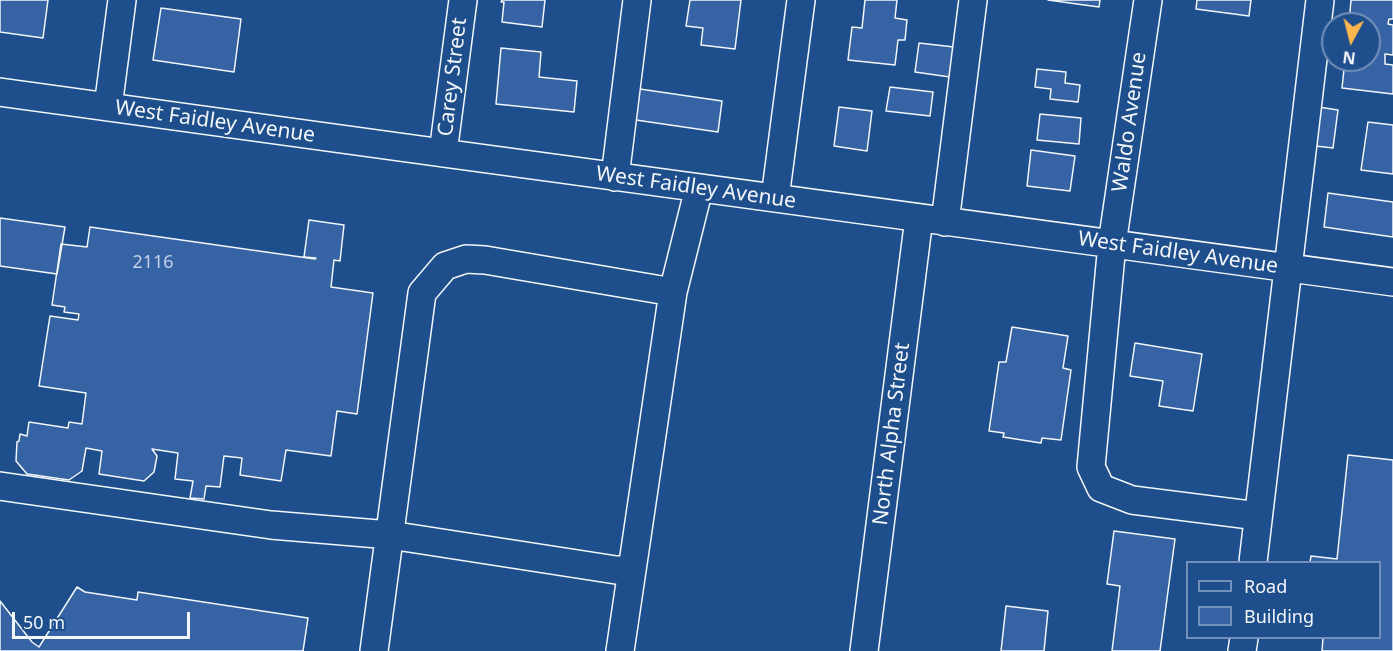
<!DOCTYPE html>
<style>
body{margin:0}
#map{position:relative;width:1393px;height:651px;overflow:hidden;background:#1f4e8c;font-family:"Noto Sans",sans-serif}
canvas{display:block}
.legend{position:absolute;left:1186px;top:561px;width:195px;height:78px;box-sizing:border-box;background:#1f4e8c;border:2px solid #7391ba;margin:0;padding:8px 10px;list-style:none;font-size:18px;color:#f2f6ff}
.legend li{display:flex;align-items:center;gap:12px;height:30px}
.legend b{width:30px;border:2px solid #7391ba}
.north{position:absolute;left:1321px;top:12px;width:60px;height:60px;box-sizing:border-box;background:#1f4e8c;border:2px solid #7391ba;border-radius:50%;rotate:187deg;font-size:16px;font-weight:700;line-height:24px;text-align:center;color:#f2f6ff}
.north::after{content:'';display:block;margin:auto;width:21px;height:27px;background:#ffb74d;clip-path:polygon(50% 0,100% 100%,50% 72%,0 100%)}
.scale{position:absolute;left:12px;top:612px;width:178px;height:27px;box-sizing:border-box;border:3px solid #f2f6ff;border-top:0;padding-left:8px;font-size:18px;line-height:21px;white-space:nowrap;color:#f2f6ff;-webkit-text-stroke:4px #1f4e8c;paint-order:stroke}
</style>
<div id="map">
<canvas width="1393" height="651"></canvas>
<ul class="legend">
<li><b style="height:8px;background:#1f4e8c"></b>Road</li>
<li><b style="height:16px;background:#3563a3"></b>Building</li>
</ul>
<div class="north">N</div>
<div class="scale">50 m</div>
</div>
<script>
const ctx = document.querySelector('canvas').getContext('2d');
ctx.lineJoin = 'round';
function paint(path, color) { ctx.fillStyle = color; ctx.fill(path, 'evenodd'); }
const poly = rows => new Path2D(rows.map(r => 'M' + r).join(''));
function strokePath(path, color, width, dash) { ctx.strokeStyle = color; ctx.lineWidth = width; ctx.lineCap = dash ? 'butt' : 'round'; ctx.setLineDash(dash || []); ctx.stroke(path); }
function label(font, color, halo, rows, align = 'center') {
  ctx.font = font + ' "Noto Sans",sans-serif'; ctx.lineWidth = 4.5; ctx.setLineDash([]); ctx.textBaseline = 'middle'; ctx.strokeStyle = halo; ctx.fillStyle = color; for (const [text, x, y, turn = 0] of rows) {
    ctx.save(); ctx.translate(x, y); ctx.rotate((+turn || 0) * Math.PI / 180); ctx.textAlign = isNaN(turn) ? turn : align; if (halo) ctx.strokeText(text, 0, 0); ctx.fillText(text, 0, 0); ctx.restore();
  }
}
const building = poly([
 [0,0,48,0,43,38,0,32,0,0],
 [502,0,545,0,542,27,502,22,504,2,501,2,502,0],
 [690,0,741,0,735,49,701,45,703,28,686,26,690,0],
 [865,0,897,0,895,18,907,20,905,40,898,40,895,65,848,60,852,27,862,28,865,0],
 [1048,0,1100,0,1099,7,1048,0],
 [1197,0,1251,0,1249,16,1196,9,1197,0],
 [1351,0,1393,0,1393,19,1389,19,1388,24,1393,25,1393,55,1385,54,1385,64,1393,65,1393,94,1342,88,1345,60,1369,60,1369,24,1349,24,1351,0],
 [161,8,241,19,234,72,153,60,161,8],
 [919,43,954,47,950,77,915,72,919,43],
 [501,48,541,52,539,77,577,81,574,112,496,104,501,48],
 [1037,69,1066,72,1065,83,1080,85,1078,102,1050,99,1051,89,1035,87,1037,69],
 [890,87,933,92,930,116,886,111,890,87],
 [633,88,722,101,718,132,629,119,633,88],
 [1312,106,1338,110,1333,148,1307,145,1312,106],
 [839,107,872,111,867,151,834,146,839,107],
 [1040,114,1081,118,1079,144,1037,140,1040,114],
 [1368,122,1393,125,1393,174,1361,170,1368,122],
 [1031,150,1075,156,1070,191,1027,186,1031,150],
 [1328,193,1393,202,1393,237,1324,227,1328,193],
 [0,218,65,227,57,274,0,266,0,218],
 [309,220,344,225,340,261,334,260,331,287,373,293,357,414,337,411,331,456,286,450,281,481,240,475,242,458,224,456,220,487,206,486,204,499,190,498,193,481,175,479,178,453,152,449,157,456,154,472,144,481,99,474,102,451,86,448,82,471,69,480,27,474,16,461,17,442,19,441,20,434,27,436,29,422,68,428,69,422,82,424,86,393,39,386,50,316,78,320,79,314,64,312,65,307,52,305,61,244,87,247,90,227,315,259,316,258,304,257,309,220],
 [1012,327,1068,336,1063,368,1071,370,1061,440,1042,438,1041,443,1003,437,1004,433,989,431,999,362,1006,362,1012,327],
 [1135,343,1202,354,1193,411,1159,406,1163,381,1130,376,1135,343],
 [1348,455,1393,460,1393,651,1322,651,1323,638,1380,638,1380,562,1310,562,1311,556,1337,559,1348,455],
 [1114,531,1175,539,1160,651,1112,651,1120,586,1107,584,1114,531],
 [77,587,85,592,137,600,138,592,308,618,303,651,0,651,0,601,32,642,39,647,77,587],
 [1006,606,1048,611,1044,651,1001,651,1006,606]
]);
const minor = poly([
 [1148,0,1112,244,1091,467,1101,488,1132,500,1258,516],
 [0,92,443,153,1393,282],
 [108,107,122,0],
 [443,153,463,0],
 [615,177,637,0],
 [775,198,801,0],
 [945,222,973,0],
 [0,486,271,525,390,535,616,570,632,570,673,292,699,188],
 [1253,562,1320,0],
 [374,651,422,293,445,266,466,259,485,260,673,292],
 [620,651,632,570],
 [864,651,919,218],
 [1242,651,1244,638]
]);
const numberNames = [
 ["2116",153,263]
];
const streetNames = [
 ["Carey Street",453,77,-83],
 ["West Faidley Avenue",215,122,8],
 ["Waldo Avenue",1130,122,-82],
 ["West Faidley Avenue",696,188,8],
 ["West Faidley Avenue",1178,253,8],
 ["North Alpha Street",892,434,-83]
];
paint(building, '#3563a3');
strokePath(building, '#f2f6ff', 1.5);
strokePath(minor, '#f2f6ff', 30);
strokePath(minor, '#1f4e8c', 27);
label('18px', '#c3d1e8', null, numberNames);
label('21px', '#f2f6ff', '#1f4e8c', streetNames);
</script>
